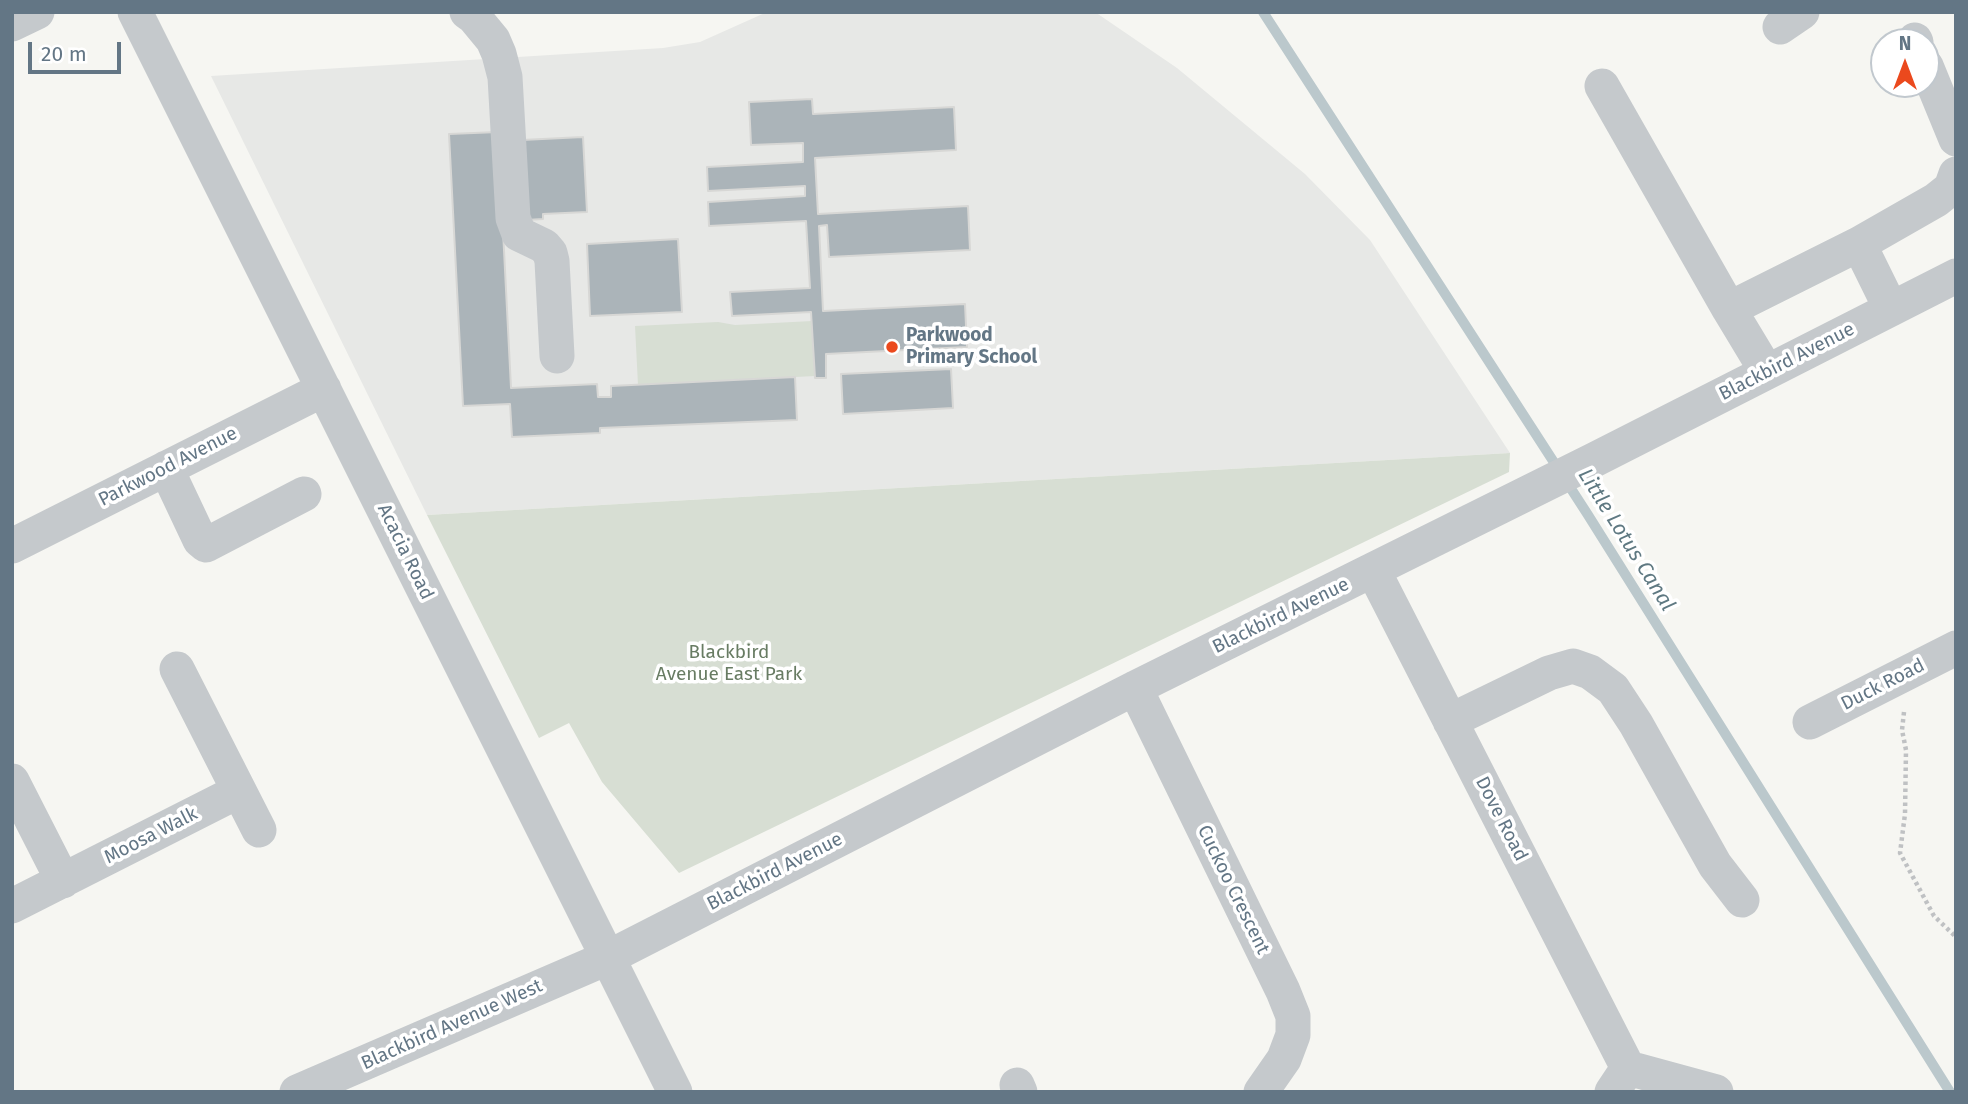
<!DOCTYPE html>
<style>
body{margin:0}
#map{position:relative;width:1968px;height:1104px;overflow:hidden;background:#f6f6f2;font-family:"Fira Sans",sans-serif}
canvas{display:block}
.frame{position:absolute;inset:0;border:14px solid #637685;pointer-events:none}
.north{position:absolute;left:1870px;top:28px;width:70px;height:70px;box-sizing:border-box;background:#fff;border:2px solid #c1c8ce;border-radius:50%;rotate:0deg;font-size:19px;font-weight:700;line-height:28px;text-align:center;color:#637685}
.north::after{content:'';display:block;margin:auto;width:24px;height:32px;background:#eb491d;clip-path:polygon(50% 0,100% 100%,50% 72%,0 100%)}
.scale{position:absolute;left:28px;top:42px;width:93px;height:32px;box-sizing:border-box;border:4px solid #637685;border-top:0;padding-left:9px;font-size:21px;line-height:24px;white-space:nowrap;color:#637685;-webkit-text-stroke:5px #fff;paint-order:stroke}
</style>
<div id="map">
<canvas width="1968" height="1104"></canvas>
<div class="frame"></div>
<div class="north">N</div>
<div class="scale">20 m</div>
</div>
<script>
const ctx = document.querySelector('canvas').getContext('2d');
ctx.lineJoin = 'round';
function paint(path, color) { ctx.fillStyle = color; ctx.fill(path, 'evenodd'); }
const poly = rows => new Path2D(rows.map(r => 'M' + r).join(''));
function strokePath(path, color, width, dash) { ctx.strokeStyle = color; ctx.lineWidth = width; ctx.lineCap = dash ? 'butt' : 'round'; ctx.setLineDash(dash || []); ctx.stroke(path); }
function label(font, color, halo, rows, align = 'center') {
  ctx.font = font + ' "Fira Sans",sans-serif'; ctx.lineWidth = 7; ctx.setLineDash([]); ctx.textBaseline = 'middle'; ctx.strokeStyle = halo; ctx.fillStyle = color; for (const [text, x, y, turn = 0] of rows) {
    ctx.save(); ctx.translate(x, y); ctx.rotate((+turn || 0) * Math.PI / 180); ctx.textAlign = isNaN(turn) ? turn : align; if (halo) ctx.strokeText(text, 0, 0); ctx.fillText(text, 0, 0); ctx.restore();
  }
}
const built = poly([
 [767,12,1095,12,1177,68,1305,174,1370,240,1510,453,427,515,211,76,663,48,700,42]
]);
const green = poly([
 [812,321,815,376,638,385,635,326,718,322,735,325],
 [1510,453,1509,472,679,873,602,782,569,723,539,738,427,515]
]);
const stream = poly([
 [1263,12,1588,515,1950,1092]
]);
const building = poly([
 [812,99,813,114,954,107,956,150,815,158,818,214,968,206,970,250,829,257,827,225,819,226,823,311,965,304,967,347,826,354,826,378,815,378,811,312,732,316,730,292,810,288,806,221,709,226,708,202,805,196,805,186,708,191,707,167,803,162,803,143,751,145,749,102,812,99],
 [498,132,511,388,597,384,598,397,611,397,611,386,795,377,797,420,600,428,600,433,512,437,510,404,463,406,449,134,498,132],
 [583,137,587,212,543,214,543,219,526,220,522,140,583,137],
 [678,239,682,312,590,316,587,244,678,239],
 [951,369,953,408,843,414,841,374,951,369]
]);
const path = poly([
 [1904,712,1902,730,1906,750,1905,814,1900,853,1934,916,1956,937]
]);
const minor = poly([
 [135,12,675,1092],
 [467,12,474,17,493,40,499,54,505,77,513,218,519,234,544,246,550,253,552,261,557,356],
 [12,24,37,12],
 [1780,27,1802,12],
 [1915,40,1916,42],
 [1926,66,1956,139],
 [1602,86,1729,309],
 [1891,309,1859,244,1936,200,1951,188,1956,174],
 [1767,372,1729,309,1859,244],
 [166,468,200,540,206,545,304,494],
 [12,546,324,389],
 [1373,570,1628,1068,1612,1092],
 [177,669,259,830],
 [1135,688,1283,991,1293,1016,1293,1035,1284,1059,1261,1092],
 [1450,721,1549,673,1573,666,1590,672,1613,689,1636,724,1715,865,1742,900],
 [1810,722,1956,648],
 [12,781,63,881],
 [12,906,239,791],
 [1628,1068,1716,1092],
 [1017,1085,1020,1092],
 [297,1092,607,958,1135,688,1594,460,1956,276]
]);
const markers = [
 [892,347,7,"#eb491d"]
];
const poiNames = [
 ["Parkwood",906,336],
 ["Primary School",906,358]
];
const streetNames = [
 ["Blackbird Avenue",1787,362,-27],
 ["Parkwood Avenue",168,467,-27],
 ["Acacia Road",405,552,64],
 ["Blackbird Avenue",1281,616,-26],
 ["Duck Road",1883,685,-27],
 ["Dove Road",1501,819,63],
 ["Moosa Walk",151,836,-27],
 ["Blackbird Avenue",775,872,-27],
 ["Cuckoo Crescent",1233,890,64],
 ["Blackbird Avenue West",452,1025,-24]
];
const parkNames = [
 ["Blackbird",729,653],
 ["Avenue East Park",729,675]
];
const waterNames = [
 ["Little Lotus Canal",1626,540,58]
];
paint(built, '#e7e8e6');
paint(green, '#d7ded3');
strokePath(stream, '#bbc8cc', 10);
paint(building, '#abb4b9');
strokePath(building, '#d7d7d5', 2);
strokePath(path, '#bfc1c3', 4.5, [3.5, 3.5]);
strokePath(minor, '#c5c9cc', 35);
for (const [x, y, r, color] of markers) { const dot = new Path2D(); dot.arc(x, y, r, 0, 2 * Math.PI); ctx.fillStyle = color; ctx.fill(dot); strokePath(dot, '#fff', 2.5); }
label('bold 19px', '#637685', '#fff', poiNames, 'left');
label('19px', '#637685', '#fff', streetNames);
label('19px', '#687c63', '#fff', parkNames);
label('italic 21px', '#5f7982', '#fff', waterNames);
</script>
